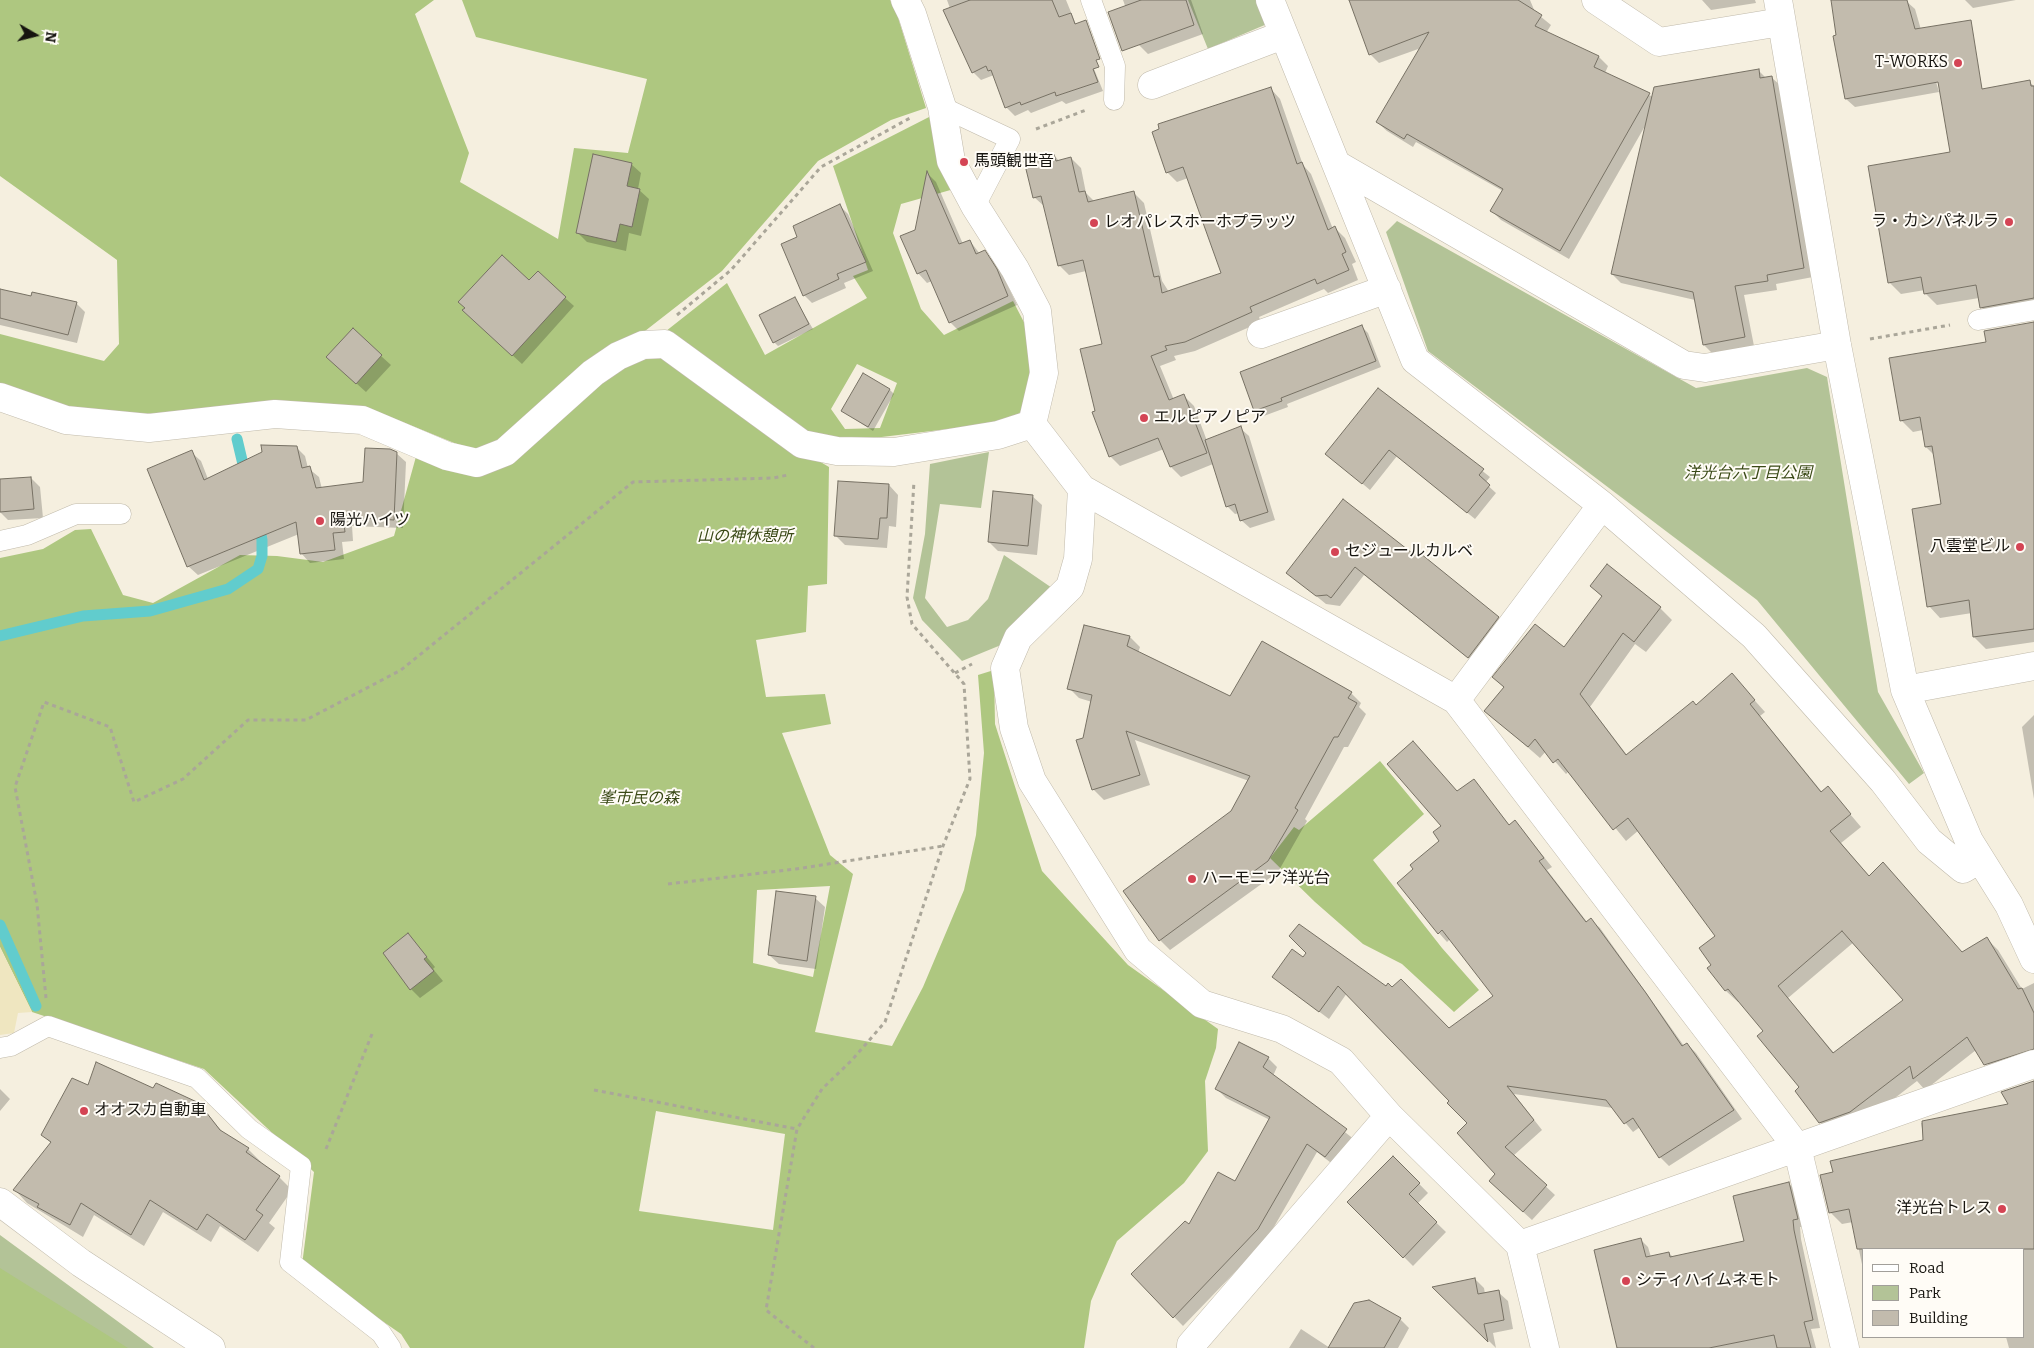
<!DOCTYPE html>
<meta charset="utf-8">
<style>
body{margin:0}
#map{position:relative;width:2034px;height:1348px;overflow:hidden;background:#f5efdf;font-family:Bitter,serif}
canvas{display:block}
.legend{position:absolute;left:1862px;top:1248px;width:162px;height:90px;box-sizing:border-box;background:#fffcf6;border:1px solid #a29f9a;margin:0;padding:6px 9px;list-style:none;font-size:15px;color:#16140f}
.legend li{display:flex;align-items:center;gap:10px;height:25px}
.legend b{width:25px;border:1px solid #a29f9a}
.north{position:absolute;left:10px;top:10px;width:50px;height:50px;-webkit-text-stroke:4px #fffcf6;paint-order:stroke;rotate:98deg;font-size:14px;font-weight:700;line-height:20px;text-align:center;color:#16140f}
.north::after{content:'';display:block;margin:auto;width:18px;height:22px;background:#16140f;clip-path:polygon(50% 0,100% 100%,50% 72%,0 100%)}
</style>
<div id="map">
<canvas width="2034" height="1348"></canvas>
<ul class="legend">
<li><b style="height:6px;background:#fff"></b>Road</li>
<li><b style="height:14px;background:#b3c397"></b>Park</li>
<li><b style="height:14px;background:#c2bbad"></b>Building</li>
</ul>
<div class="north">N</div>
</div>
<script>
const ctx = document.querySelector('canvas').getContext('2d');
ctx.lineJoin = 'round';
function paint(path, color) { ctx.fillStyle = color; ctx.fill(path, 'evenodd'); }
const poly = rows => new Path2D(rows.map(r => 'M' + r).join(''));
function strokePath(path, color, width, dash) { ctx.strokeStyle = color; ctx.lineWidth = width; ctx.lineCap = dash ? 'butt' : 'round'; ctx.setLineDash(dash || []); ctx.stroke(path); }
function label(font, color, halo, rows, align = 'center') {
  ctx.font = font + ' Bitter,"Noto Sans JP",serif'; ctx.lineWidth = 4; ctx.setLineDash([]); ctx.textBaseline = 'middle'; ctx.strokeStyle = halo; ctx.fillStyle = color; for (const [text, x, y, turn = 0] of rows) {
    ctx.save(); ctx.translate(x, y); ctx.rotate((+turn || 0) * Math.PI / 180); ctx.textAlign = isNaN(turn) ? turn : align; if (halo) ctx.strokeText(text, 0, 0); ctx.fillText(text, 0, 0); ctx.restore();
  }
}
const green = poly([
 [1188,0,1257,0,1267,24,1208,49],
 [1397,221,1696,388,1807,368,1827,377,1878,692,1924,773,1909,784,1757,600,1428,351,1386,232],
 [989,452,981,508,940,504,925,598,947,627,968,620,988,599,1004,555,1055,590,1001,645,962,661,922,620,913,598,925,534,930,464],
 [0,1235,154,1348,0,1348]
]);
const forest = poly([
 [0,0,434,0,415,14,469,153,460,182,558,239,574,148,628,153,647,79,476,37,462,0,890,0,896,11,926,108,891,120,818,161,722,271,500,444,474,451,368,408,280,402,149,414,68,409,0,386,0,334,104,361,119,344,117,260,0,176],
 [931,116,954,189,901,204,893,233,921,309,944,335,1013,301,1029,332,1030,395,1015,421,840,442,811,433,661,335,727,283,765,355,867,298,853,276,868,270,833,166],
 [857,364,897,383,880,428,845,429,831,409],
 [663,353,812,457,829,467,827,584,808,586,806,632,756,640,766,697,825,694,831,724,782,733,830,855,853,874,815,1032,892,1046,923,987,964,890,976,835,984,753,978,675,994,670,995,724,1042,871,1128,965,1218,1029,1216,1048,1205,1081,1208,1151,1184,1183,1117,1241,1091,1301,1084,1348,410,1348,401,1334,302,1265,314,1172,204,1069,32,1012,0,947,0,558,43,549,75,530,91,529,123,595,153,603,240,555,277,556,323,562,394,536,417,453,479,470,633,358],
 [830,886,813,977,753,963,757,890],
 [656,1111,785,1134,773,1230,639,1211],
 [1380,761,1424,814,1373,860,1442,948,1479,990,1454,1012,1402,964,1363,944,1315,902,1270,858,1294,827,1299,830],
 [0,1268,128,1348,0,1348]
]);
const sand = poly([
 [0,947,32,1012,18,1013,14,1033,0,1035]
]);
const shadow = poly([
 [947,0,1066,0,1103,91,1066,104,1062,101,1031,113,1028,110,1015,116,1006,107,994,75,981,80,973,72],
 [1123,0,1191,0,1203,34,1148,54,1139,45],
 [1356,0,1530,0,1535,12,1551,25,1546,33,1599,57,1608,66,1605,73,1653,97,1758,70,1766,78,1771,77,1781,86,1813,277,1776,284,1777,290,1744,295,1754,346,1713,354,1704,345,1695,300,1621,283,1612,274,1645,126,1569,259,1501,220,1492,211,1503,191,1416,142,1413,147,1387,131,1377,122,1421,48,1379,63,1370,54],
 [1755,0,1756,3,1711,10,1702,0],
 [1832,0,1906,1,1915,9,1939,92,1855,107,1846,99],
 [1965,0,2016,0,1973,8],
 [2029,82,2034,86,2034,311,1993,319,1981,307,1979,298,1937,305,1925,293,1925,290,1901,294,1889,282,1951,153],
 [1271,89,1280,99,1303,165,1311,174,1333,229,1335,228,1345,238,1356,262,1352,264,1358,280,1328,293,1324,289,1259,317,1261,322,1195,351,1174,356,1176,360,1160,366,1174,400,1184,396,1194,406,1207,441,1240,428,1249,436,1275,520,1250,528,1241,520,1239,513,1235,514,1227,506,1213,464,1181,477,1171,467,1164,449,1120,466,1110,456,1097,412,1103,345,1086,271,1069,275,1059,265,1045,207,1034,197,1054,155,1059,161,1071,158,1081,168,1086,193,1095,202,1134,193,1144,203,1162,281,1169,292,1223,273,1188,178,1177,182,1167,172],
 [631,164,641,173,638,189,649,199,641,236,629,233,626,251,587,242,578,233],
 [928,174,936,182,963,244,970,241,980,254,984,252,994,261,1005,280,1017,305,959,331,950,322,932,281,927,283,918,273,916,231],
 [840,206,848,214,873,271,844,283,846,288,812,303,804,295,799,238],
 [529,282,565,298,574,306,522,364,473,319],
 [0,291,32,298,76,303,85,312,77,343,0,325],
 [795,299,813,329,778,346,774,342],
 [2034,323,2034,642,1986,649,1974,637,1972,613,1940,618,1929,606,1942,505,1934,455,1926,447,1923,430,1913,432,1901,420,1987,343],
 [1362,327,1368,333,1381,367,1287,404,1288,407,1261,417,1255,410],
 [381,356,391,365,366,392,337,366],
 [1379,389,1490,477,1485,483,1496,493,1475,519,1397,456,1370,490,1327,454],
 [890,390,894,394,873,431,842,411],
 [296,447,305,456,308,468,319,477,322,489,364,483,396,453,406,462,403,528,352,526,353,541,342,542,344,559,310,563,301,553,299,534,198,575,188,566,191,452,201,461,208,479],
 [31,478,40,487,43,518,8,520,0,512,0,480],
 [889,485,898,495,896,527,889,526,887,548,845,545,836,536],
 [1032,496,1042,505,1037,555,998,551,989,542],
 [1412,554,1498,617,1507,627,1478,666,1364,575,1340,606,1326,604,1288,573],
 [1591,586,1660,608,1672,620,1646,652,1635,644,1590,707,1627,755,1696,706,1732,675,1765,712,1760,716,1822,792,1828,788,1861,827,1841,843,1870,877,1883,864,1962,953,1986,938,1998,950,2022,989,2034,983,2034,1051,1993,1071,1976,1050,1925,1090,1917,1081,1861,1124,1832,1134,1820,1122,1765,1031,1740,1001,1738,1002,1726,991,1709,968,1713,965,1717,937,1639,830,1626,841,1569,771,1566,774,1546,751,1540,758,1486,711,1504,688,1494,677,1565,649,1602,597],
 [1854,942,1904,1000,1834,1053,1788,998],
 [1130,637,1140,647,1138,653,1230,697,1351,693,1361,703,1359,707,1366,714,1348,747,1344,747,1305,819,1307,821,1278,872,1170,950,1160,940,1249,781,1135,740,1150,785,1104,800,1094,790,1078,741,1084,739,1092,702,1079,698,1069,688],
 [2034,715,2034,799,2022,727],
 [1474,781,1510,826,1515,822,1523,831,1552,867,1547,870,1587,922,1591,920,1600,928,1684,1046,1687,1044,1696,1053,1742,1119,1669,1166,1660,1157,1640,1127,1633,1132,1613,1108,1514,1094,1542,1130,1513,1156,1555,1195,1532,1220,1499,1190,1497,1174,1468,1123,1451,1101,1347,993,1329,1019,1273,977,1303,959,1386,987,1449,1029,1495,996,1450,939,1447,942,1439,933,1415,869,1441,841,1443,826,1458,792],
 [815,898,825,907,816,969,779,964,769,955],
 [408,934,435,967,433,969,443,981,420,998,411,989],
 [1268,1058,1277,1067,1273,1076,1355,1140,1335,1166,1317,1152,1267,1239,1183,1326,1132,1274,1189,1226,1235,1182,1270,1120,1226,1098,1217,1089],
 [2034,1086,2034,1348,2009,1348,2006,1337,2023,1337,2023,1249,1863,1249,1863,1269,1853,1222,1842,1224,1830,1212,1924,1141,1921,1123,2010,1105],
 [88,1087,153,1090,199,1104,225,1135,248,1149,261,1162,260,1163,279,1177,292,1190,269,1223,275,1228,258,1252,220,1226,211,1242,163,1212,144,1246,94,1215,83,1237,27,1203,15,1190,51,1143,43,1135],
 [0,1089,10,1099,0,1111],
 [1393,1157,1428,1193,1417,1204,1446,1232,1413,1266,1349,1202],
 [1789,1184,1797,1191,1805,1227,1800,1227,1801,1239,1820,1328,1811,1329,1816,1348,1620,1348,1641,1240,1648,1247,1651,1257,1669,1253,1673,1257,1745,1242],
 [1475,1279,1484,1288,1485,1294,1498,1292,1508,1301,1513,1329,1493,1333,1496,1348,1435,1287],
 [1400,1319,1409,1328,1398,1348,1289,1348,1301,1329,1330,1348]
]);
const stream = poly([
 [237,439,246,477],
 [0,636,83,616,150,611,228,589,258,569,262,556,262,540,258,521],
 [0,925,36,1006]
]);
const building = poly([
 [970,0,1052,0,1059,17,1071,13,1075,24,1086,20,1100,59,1096,60,1099,67,1093,69,1098,82,1056,96,1055,92,1021,105,1020,102,1005,108,991,70,988,71,986,66,972,73,943,10,970,0],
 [1141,0,1186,0,1194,25,1122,51,1108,12,1141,0],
 [1349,0,1518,0,1542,15,1535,26,1599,56,1594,67,1650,93,1560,251,1490,211,1503,189,1407,134,1404,139,1376,122,1429,32,1369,55,1349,0],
 [1831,0,1907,0,1915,29,1971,20,1982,89,2030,80,2031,86,2034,86,2034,298,1980,308,1976,285,1924,294,1921,277,1888,283,1868,166,1950,152,1938,82,1845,99,1833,36,1836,35,1831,0],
 [1759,69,1760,78,1772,76,1804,268,1767,275,1768,281,1735,286,1745,337,1703,345,1693,292,1611,274,1654,87,1759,69],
 [1271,87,1297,164,1302,162,1328,230,1335,226,1346,252,1342,254,1349,270,1317,284,1315,279,1250,307,1252,312,1185,342,1165,346,1167,350,1151,356,1169,400,1184,394,1207,453,1170,467,1158,438,1109,457,1092,412,1095,411,1080,349,1102,344,1083,260,1058,266,1041,196,1033,198,1024,161,1054,154,1056,161,1071,157,1079,192,1085,191,1088,202,1134,191,1154,277,1159,276,1162,293,1221,273,1183,167,1166,173,1152,132,1159,129,1158,124,1271,87],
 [593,154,632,163,627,186,640,189,632,227,620,224,616,242,576,233,593,154],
 [927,171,959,244,970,240,976,254,985,250,997,269,1008,296,949,323,926,270,917,274,900,236,915,230,927,171],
 [840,204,866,262,837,274,839,279,803,296,781,244,797,237,793,226,840,204],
 [502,255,529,280,538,271,566,297,512,356,462,310,465,308,458,302,502,255],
 [0,289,31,296,32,292,77,302,68,335,0,318,0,289],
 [795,297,809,324,773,343,759,315,795,297],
 [2034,322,2034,629,1973,637,1969,600,1927,607,1912,509,1941,504,1932,446,1925,447,1920,417,1900,421,1889,358,1986,342,1984,331,2034,322],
 [1362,325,1376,361,1281,398,1282,401,1254,411,1240,372,1362,325],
 [353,328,382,355,356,384,326,357,353,328],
 [863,373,890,389,868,427,841,411,863,373],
 [1378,388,1484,469,1479,475,1490,485,1467,513,1389,450,1362,484,1325,454,1378,388],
 [1241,426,1268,512,1240,521,1235,504,1226,507,1205,440,1241,426],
 [261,445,297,446,302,468,310,466,316,488,363,482,365,448,390,449,397,452,394,520,343,517,345,532,333,533,335,550,300,554,296,522,187,567,147,469,192,450,204,480,262,452,261,445],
 [31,477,34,509,0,512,0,479,31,477],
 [838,481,889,484,887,518,880,518,878,539,834,536,838,481],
 [993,491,1033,495,1028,546,988,542,993,491],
 [1343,499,1412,553,1415,549,1499,617,1468,658,1355,567,1331,598,1327,595,1316,596,1286,573,1343,499],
 [1607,564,1661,607,1634,642,1623,633,1580,694,1626,755,1693,701,1696,705,1732,673,1755,700,1750,704,1821,792,1828,786,1851,814,1830,831,1869,876,1883,862,1962,952,1987,937,2018,989,2022,988,2034,1013,2034,1049,1984,1065,1967,1037,1913,1079,1910,1066,1850,1112,1819,1123,1795,1091,1799,1087,1757,1036,1763,1031,1728,989,1725,991,1707,968,1711,965,1699,948,1715,936,1628,818,1613,830,1558,759,1553,763,1535,739,1528,747,1484,711,1504,687,1492,677,1535,624,1564,647,1602,596,1590,586,1607,564],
 [1842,931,1903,1000,1833,1053,1778,986,1842,931],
 [1084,625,1130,636,1127,646,1230,696,1262,641,1352,692,1348,698,1357,703,1338,737,1334,737,1295,808,1298,810,1268,861,1159,941,1123,891,1231,811,1250,776,1126,731,1140,775,1092,790,1076,740,1083,738,1092,695,1067,689,1084,625],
 [1413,741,1457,791,1474,779,1509,825,1515,820,1544,858,1539,861,1586,922,1591,918,1646,993,1682,1046,1687,1043,1734,1110,1659,1158,1633,1118,1624,1124,1606,1100,1507,1086,1534,1120,1505,1147,1547,1185,1523,1212,1489,1181,1495,1174,1457,1133,1467,1123,1447,1103,1449,1101,1338,986,1319,1012,1272,977,1292,949,1303,957,1306,953,1289,936,1299,924,1386,986,1388,983,1392,987,1401,979,1449,1028,1493,996,1442,930,1438,934,1397,883,1413,869,1410,865,1439,841,1433,832,1441,826,1387,764,1413,741],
 [776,891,816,896,807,961,768,955,776,891],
 [408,933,427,957,424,959,434,971,410,990,383,953,408,933],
 [1239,1042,1269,1057,1263,1067,1347,1129,1325,1157,1307,1144,1258,1229,1173,1318,1131,1274,1185,1221,1189,1224,1218,1172,1235,1181,1270,1117,1215,1089,1239,1042],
 [96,1062,153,1088,156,1083,199,1103,220,1130,249,1148,246,1152,280,1176,256,1210,263,1215,245,1240,207,1214,197,1230,150,1200,131,1235,81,1203,70,1225,37,1207,39,1204,13,1190,51,1142,41,1135,72,1078,88,1085,96,1062],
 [2034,1081,2034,1249,1857,1249,1849,1209,1829,1213,1820,1175,1833,1172,1830,1161,1923,1140,1922,1121,2008,1104,2001,1092,2034,1081],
 [1393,1156,1420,1183,1409,1194,1437,1222,1403,1258,1347,1202,1393,1156],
 [1789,1182,1798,1219,1793,1220,1794,1230,1813,1320,1804,1322,1811,1348,1777,1348,1774,1335,1709,1348,1617,1348,1594,1250,1641,1238,1646,1257,1669,1252,1670,1257,1744,1241,1733,1196,1789,1182],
 [1475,1278,1478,1294,1499,1290,1504,1320,1484,1324,1488,1342,1432,1287,1475,1278],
 [1369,1300,1401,1318,1384,1348,1328,1348,1354,1303,1369,1300]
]);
const path = poly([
 [1036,129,1086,110],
 [677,315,731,270,821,167,910,118],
 [1870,339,1950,325],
 [955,673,972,664],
 [668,884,796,869,943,846],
 [46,998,37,904,15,787,44,702,110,727,134,802,183,779,248,720,306,720,401,670,633,482,773,478,788,475],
 [594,1090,797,1129],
 [326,1149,372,1034],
 [814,1348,766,1310,797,1129,822,1089,852,1060,885,1022,943,846,970,779,964,684,912,624,907,597,914,481]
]);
const lane = poly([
 [1091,0,1115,66,1114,100],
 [942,107,1010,139,975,206],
 [1978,320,2034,310],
 [0,541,27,535,76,514,121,514],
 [0,1048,11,1046,48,1026,197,1078,249,1129,301,1166,290,1262,381,1333,391,1348]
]);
const street = poly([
 [905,0,912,14,942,107,951,161,975,206,1015,269,1037,311,1044,373,1032,424,1082,489,1456,700,1797,1147,1845,1348],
 [1270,0,1336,164,1684,365,1705,368,1837,345],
 [1596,0,1659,42,1781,22],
 [1778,0,1837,345,1905,690,2034,666],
 [1152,85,1283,35],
 [1336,164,1415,360,1602,505,1754,636,1883,781,1929,841,1963,869,1980,859],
 [1261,334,1387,289],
 [0,397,66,420,149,428,275,414,362,420,447,456,477,463,505,452,593,373,618,356,643,345,665,344,802,444,837,451,894,452,998,435,1032,424],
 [1082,489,1078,559,1070,587,1018,638,1005,668,1014,728,1032,781,1138,950,1202,1004,1282,1029,1341,1061,1389,1116,1520,1245,1545,1348],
 [1905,690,1969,841,2009,905,2034,959],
 [1456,700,1602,505],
 [1520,1245,2034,1064],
 [1191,1348,1191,1345,1389,1116]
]);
const secondary = poly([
 [0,1202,81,1263,211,1348]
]);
const markers = [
 [1958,63,5,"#d44454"],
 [964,162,5,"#d44454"],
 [2009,222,5,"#d44454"],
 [1094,223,5,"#d44454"],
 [1144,418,5,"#d44454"],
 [320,521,5,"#d44454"],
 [2020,547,5,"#d44454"],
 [1335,552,5,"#d44454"],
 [1192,879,5,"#d44454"],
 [84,1111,5,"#d44454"],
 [2002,1209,5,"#d44454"],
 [1626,1281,5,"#d44454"]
];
const poiNames = [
 ["T-WORKS",1948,63,"right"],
 ["馬頭観世音",974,162],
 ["ラ・カンパネルラ",1999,222,"right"],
 ["レオパレスホーホプラッツ",1104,223],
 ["エルピアノピア",1154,418],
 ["陽光ハイツ",330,521],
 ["八雲堂ビル",2010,547,"right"],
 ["セジュールカルベ",1345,552],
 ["ハーモニア洋光台",1202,879],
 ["オオスカ自動車",94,1111],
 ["洋光台トレス",1992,1209,"right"],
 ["シティハイムネモト",1636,1281]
];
const parkNames = [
 ["洋光台六丁目公園",1748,474],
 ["山の神休憩所",745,537],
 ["峯市民の森",639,799]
];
paint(green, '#b3c397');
paint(forest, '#aec780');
paint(sand, '#efe6c0');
paint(shadow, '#0003');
strokePath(stream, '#61cccd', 11);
paint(building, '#c2bbad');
strokePath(building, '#777164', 1);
strokePath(lane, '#c0baab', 21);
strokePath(street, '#c0baab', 29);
strokePath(secondary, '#c0baab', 29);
strokePath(path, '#aaa699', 3, [4, 4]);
strokePath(lane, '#fff', 20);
strokePath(street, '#fff', 28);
strokePath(secondary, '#fff', 28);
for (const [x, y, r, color] of markers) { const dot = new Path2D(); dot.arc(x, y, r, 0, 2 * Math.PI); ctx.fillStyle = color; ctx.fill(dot); strokePath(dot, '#fffcf6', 2); }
label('16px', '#16140f', '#fffcf6', poiNames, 'left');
label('italic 16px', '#3a4916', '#fffcf6', parkNames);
</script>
